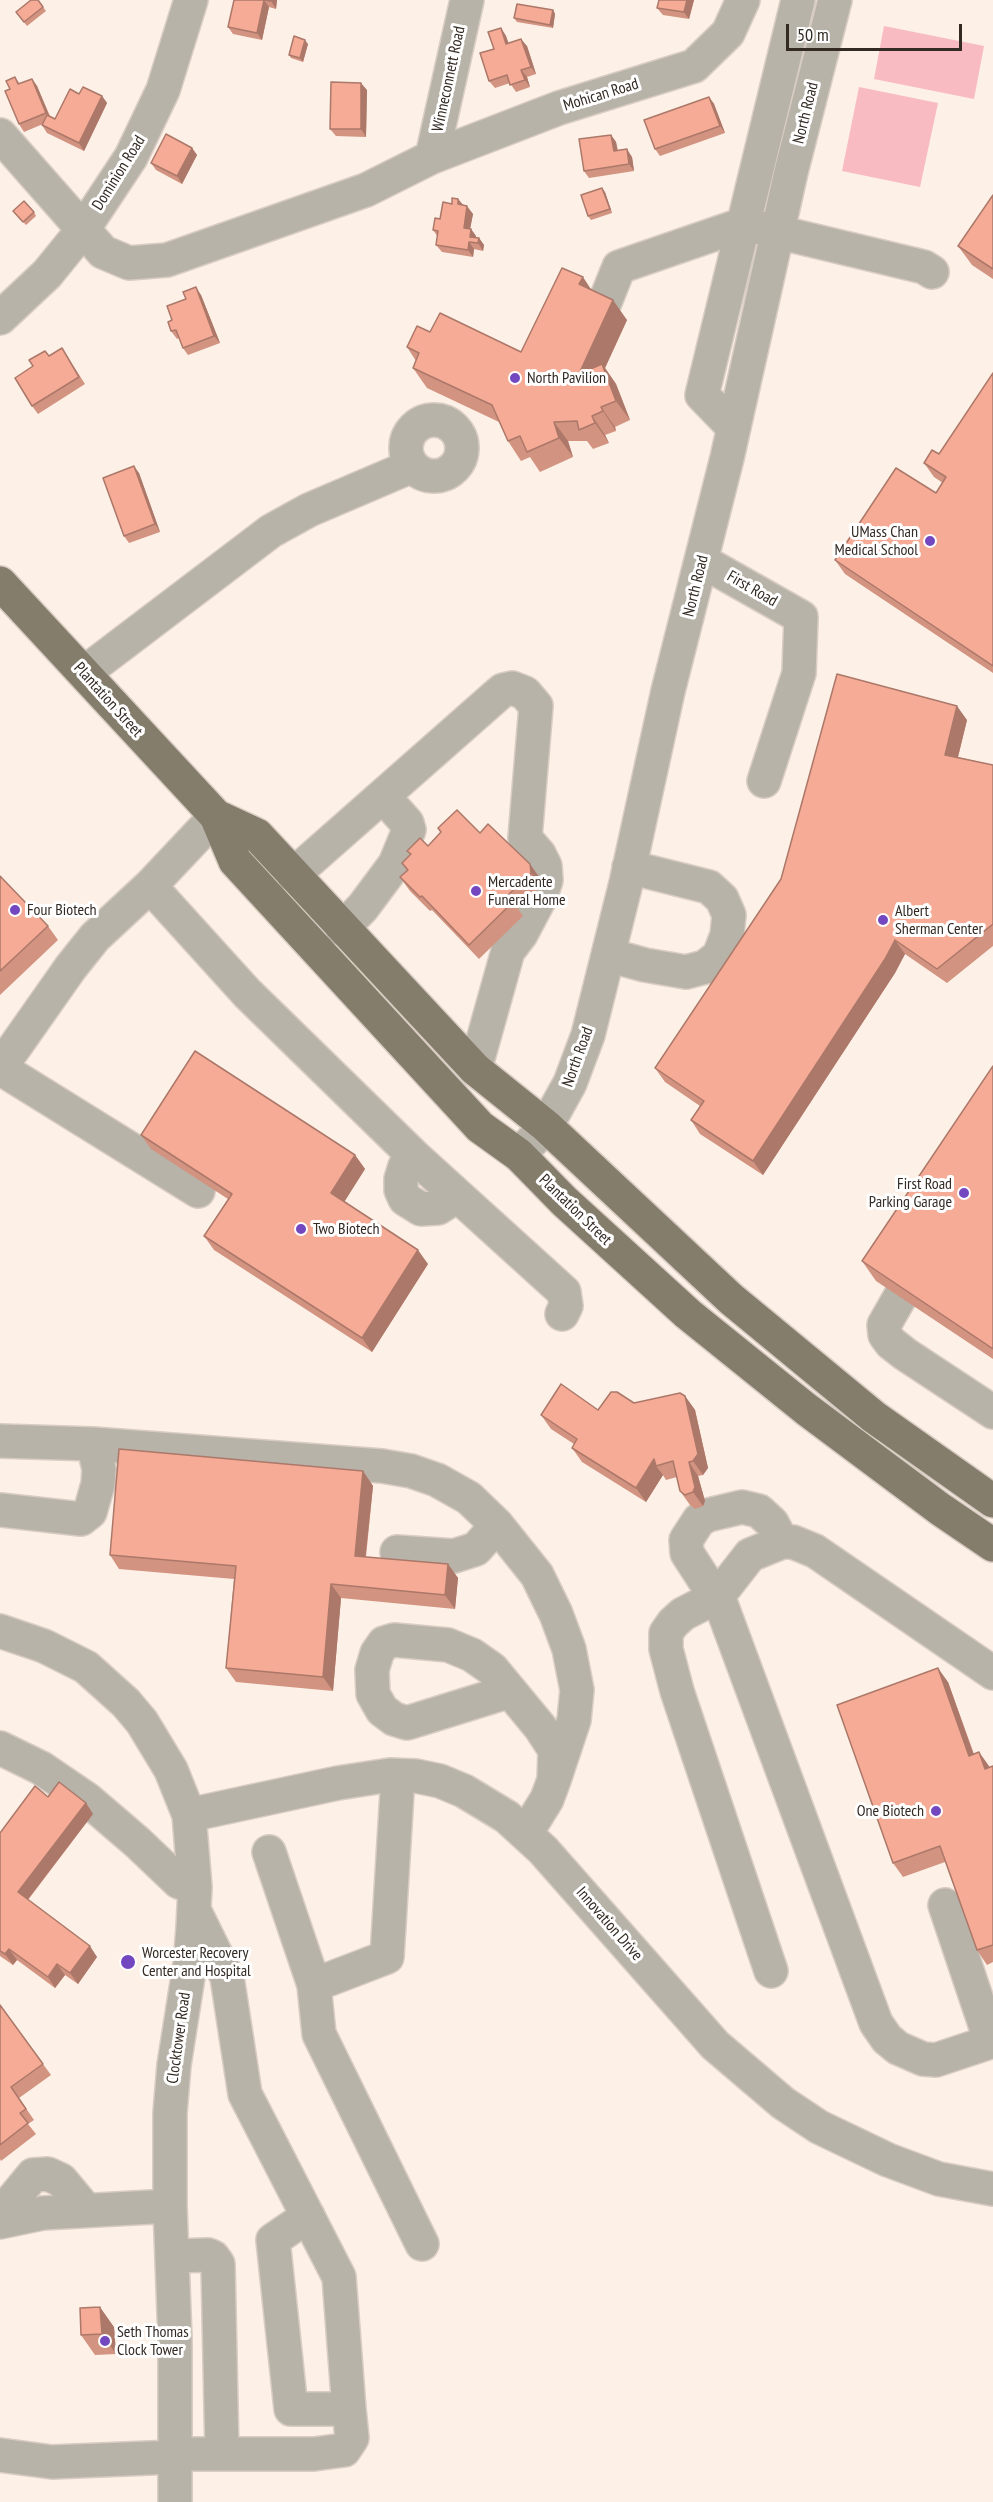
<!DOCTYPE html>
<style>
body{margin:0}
#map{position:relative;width:993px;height:2502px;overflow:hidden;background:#fdf0e6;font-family:"PT Sans Narrow",sans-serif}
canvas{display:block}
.scale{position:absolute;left:786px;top:24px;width:176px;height:27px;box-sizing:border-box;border:3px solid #322a23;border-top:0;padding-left:8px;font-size:18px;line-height:21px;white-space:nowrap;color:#322a23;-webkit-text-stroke:4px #fff;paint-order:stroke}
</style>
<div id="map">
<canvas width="993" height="2502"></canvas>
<div class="scale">50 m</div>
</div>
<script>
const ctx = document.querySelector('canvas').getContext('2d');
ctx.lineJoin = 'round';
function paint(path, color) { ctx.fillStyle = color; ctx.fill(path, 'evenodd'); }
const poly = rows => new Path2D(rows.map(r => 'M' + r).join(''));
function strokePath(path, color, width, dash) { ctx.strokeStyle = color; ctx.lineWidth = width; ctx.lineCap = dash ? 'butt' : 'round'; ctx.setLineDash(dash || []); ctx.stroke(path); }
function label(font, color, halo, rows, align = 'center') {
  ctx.font = font + ' "PT Sans Narrow",sans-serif'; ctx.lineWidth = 6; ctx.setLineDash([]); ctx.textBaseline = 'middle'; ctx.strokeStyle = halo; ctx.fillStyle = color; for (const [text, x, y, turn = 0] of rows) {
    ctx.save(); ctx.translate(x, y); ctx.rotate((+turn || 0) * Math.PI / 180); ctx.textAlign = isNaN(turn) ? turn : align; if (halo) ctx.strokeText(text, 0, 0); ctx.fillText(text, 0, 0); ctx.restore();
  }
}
const green = poly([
 [884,26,984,46,974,99,874,79],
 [859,87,938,103,920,187,842,171]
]);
const minor = poly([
 [0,135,103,252,129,263,167,260,366,190,432,157,559,108,694,66,728,33,743,0],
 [432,157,467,0],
 [605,302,619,267,744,224,924,267,932,272],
 [0,318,47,274,82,231,131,157,163,90,191,0],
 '406 448a28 28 0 1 1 56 0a28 28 0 1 1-56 0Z',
 [733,427,702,395,798,0],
 [702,561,801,617,799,673,764,781],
 [84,673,271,531,309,510,412,466],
 [216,816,150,886,247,993,414,1156,564,1292,566,1306,562,1314],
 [293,875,496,696,503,690,512,688,525,693,536,706,525,838,539,854,545,866,546,880,540,898,521,934,508,951,475,1069],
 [150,886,95,937,71,967,0,1068,198,1191],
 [342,929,363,907,395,864,409,830,407,823,383,796],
 [608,955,645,965,686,972,705,967,719,956,727,935,729,915,722,899,709,887,629,867],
 [519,1155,546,1126,554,1112,570,1083,588,1035,626,883,668,691,727,458,791,172,835,0],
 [414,1156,405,1166,401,1179,401,1190,405,1199,421,1209,438,1208,446,1203,455,1194],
 [900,1297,884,1325,885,1335,891,1343,905,1354,993,1412],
 [0,1441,93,1444,382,1466,411,1471,437,1480,469,1498,497,1525,537,1575,556,1614,569,1649,577,1690,574,1720,554,1780],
 [0,1510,81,1519,90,1512,98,1484,99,1469,93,1444],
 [782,1542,772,1523,759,1511,742,1507,708,1515,699,1520,686,1540,687,1553,707,1584,718,1596,876,2023,887,2039,898,2048,923,2059,936,2060,993,2041],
 [397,1552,454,1556,476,1549,497,1525],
 [0,1631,44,1646,86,1667,126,1703,142,1722,171,1770,189,1815,195,1887,193,1928,190,1964,174,2065,170,2113,170,2206,175,2340,175,2502],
 [510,1691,407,1723,394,1719,382,1710,373,1694,372,1670,377,1653,384,1643,394,1640,448,1645,472,1655,492,1669,540,1727,555,1750,554,1780,547,1799,526,1833],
 [0,1748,41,1768,88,1800,137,1842,179,1882,195,1887],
 [189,1815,338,1783,390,1775,416,1776,440,1781,464,1791,507,1817,543,1850,715,2045,783,2103,819,2127,888,2160,939,2179,993,2189],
 [269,1852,314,1985,387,1957,398,1776],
 [945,1905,991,2042],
 [195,1912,227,1977,245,2094,339,2277,349,2409,291,2409,273,2240,308,2216],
 [771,1971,677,1691,666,1649,666,1633,673,1623,683,1614,718,1596,750,1555,782,1542,793,1542,815,1551,993,1673],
 [314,1985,319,2034,422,2244],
 [0,2215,33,2175,48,2174,61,2180,86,2210],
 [0,2222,43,2213,170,2206],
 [172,2256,208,2255,213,2257,218,2264,222,2454],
 [174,2454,314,2454,344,2450,352,2438,349,2409],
 [0,2455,52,2462,174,2457]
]);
const major = poly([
 [0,583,216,816,235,861,480,1127,519,1155,564,1201,688,1314,806,1409,940,1509,993,1545],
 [216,816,257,835,475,1069,546,1126,731,1299,874,1417,993,1501]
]);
const wall = poly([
 [38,0,46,11,27,26,16,12],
 [234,0,277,0,276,9,269,7,262,40,233,34,228,27],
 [659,0,694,0,689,19,663,15,657,8],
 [553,10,555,14,553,28,517,22,514,18],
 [501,28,506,36,509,44,527,46,536,74,527,77,530,87,516,92,510,83,495,88,489,81,494,49],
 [308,44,303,62,291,58,289,55],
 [15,77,20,84,32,79,37,86,50,116,55,119,79,94,102,96,107,103,84,151,47,133,42,125,43,124,24,132,19,124,10,89],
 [367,90,366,137,336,136,330,129],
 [709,97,714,104,725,133,660,156,655,149],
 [611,135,616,142,618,151,632,157,634,171,589,178,584,171],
 [192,148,197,155,182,184,156,170,151,163],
 [605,192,612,213,591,220,588,216],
 [993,195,993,279,972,265,958,246],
 [458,199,463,205,473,214,470,228,476,236,476,238,479,238,484,245,483,251,474,249,473,257,442,252,436,245,438,237,433,230,452,204],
 [13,211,34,212,36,216,26,225],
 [591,290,627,320,605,368,616,384,630,420,615,427,616,431,605,435,609,443,593,449,587,441,568,441,573,457,540,472,530,457,521,461,508,441,499,422,427,388,413,368,416,361,407,347,430,332,521,352],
 [201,295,220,343,188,355,183,348,179,338,177,339,171,331,172,320],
 [49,356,67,356,85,384,38,414,32,406],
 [993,373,993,673,845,574,835,560,936,493,943,483,934,477,924,463,939,454],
 [139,473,160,532,129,543,124,536],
 [967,720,958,757,993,765,993,946,947,983,905,954,895,973,763,1175,700,1134,691,1120,700,1106,665,1082,655,1068],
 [438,828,480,833,540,878,541,887,518,909,523,916,479,959,432,910,430,911,410,891,400,877,407,871,402,863,410,855,407,851,428,846,441,833],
 [0,876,48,926,58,940,0,995],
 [993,1066,993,1359,876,1281,862,1261],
 [141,1135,355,1155,365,1169,344,1202,428,1264,372,1352,214,1250,204,1236,228,1199,151,1149],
 [685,1396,695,1410,708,1468,703,1475,698,1476,705,1501,703,1506,695,1509,690,1505,680,1491,677,1477,666,1480,663,1475,646,1502,582,1462,572,1448,574,1444,551,1429,541,1415,598,1410,634,1403],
 [363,1471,373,1486,366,1557,448,1564,458,1578,455,1609,341,1598,333,1691,236,1682,226,1668,234,1579,119,1569,110,1555],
 [948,1682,974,1754,989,1767,993,1766,993,1962,987,1965,977,1950,945,1862,903,1877,893,1863],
 [48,1797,86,1803,93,1814,28,1900,97,1957,78,1984,65,1975,55,1988,17,1960,13,1965,0,1956,0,1833],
 [0,2005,51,2075,19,2098,34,2120,28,2124,36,2134,1,2161,0,2159],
 [114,2327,116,2354,95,2355,81,2335]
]);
const shadedWall = poly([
 [264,0,269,7,262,40,257,33],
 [271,0,277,0,276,9,271,1],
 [687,0,694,0,689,19,684,12],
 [553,10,555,14,553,28,550,25],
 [501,28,506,36,511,52,506,44],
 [521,39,527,46,536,74,531,67],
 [305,40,308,44,303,62,300,58],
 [521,70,527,77,530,87,525,80],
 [32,79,37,86,51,120,46,113],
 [361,83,367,90,366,137,361,129],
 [102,96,107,103,84,151,79,143],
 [709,97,714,104,725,133,720,126],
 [611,135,616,142,619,159,614,151],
 [192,148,197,155,182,184,177,176],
 [627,149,632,157,634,171,629,164],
 [602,188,605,192,612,213,610,209],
 [458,199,464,206,458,204],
 [467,206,473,214,469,235,464,228],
 [471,229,476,236,475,244,470,237],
 [479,238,484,245,483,251,478,243],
 [469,242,474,249,473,257,468,250],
 [583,277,596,297,579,284],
 [196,287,201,295,220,343,214,336],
 [613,300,627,320,605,368,616,384,630,420,616,401,579,374],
 [601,407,615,427,616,431,603,411],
 [592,416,605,435,609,443,595,423],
 [554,422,568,441,573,457,559,438],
 [134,466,139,473,160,532,155,524],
 [957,706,967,720,955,769,945,755],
 [530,864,540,878,541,887,531,873],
 [895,940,905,954,895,973,763,1175,753,1161],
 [355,1155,365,1169,341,1207,331,1193],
 [418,1250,428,1264,372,1352,362,1338],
 [685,1396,695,1410,708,1468,703,1475,693,1461],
 [654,1459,656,1466,663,1475,646,1502,636,1488],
 [689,1462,698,1476,705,1501,703,1506,693,1492],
 [363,1471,373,1486,364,1570,355,1556],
 [448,1564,458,1578,455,1609,445,1595],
 [331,1584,341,1598,333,1691,323,1677],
 [938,1668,948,1682,979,1770,969,1756],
 [979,1752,989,1766,993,1777,985,1769],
 [86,1803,93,1814,25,1903,18,1892],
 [90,1946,97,1957,78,1984,70,1973],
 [9,1949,17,1960,13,1965,5,1954],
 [57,1964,65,1975,55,1988,48,1977],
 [100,2307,114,2327,116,2354,102,2334]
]);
const building = poly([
 [31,0,38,0,43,7,24,22,16,12,31,0],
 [234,0,271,0,271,1,264,0,257,33,228,27,234,0],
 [659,0,687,0,684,12,657,8,659,0],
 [517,4,553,10,550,25,514,18,517,4],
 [501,28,506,44,521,39,531,67,521,70,525,80,510,85,507,75,489,81,480,53,494,49,488,32,501,28],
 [294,36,305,40,300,58,289,55,294,36],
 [15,77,18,84,32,79,46,113,19,124,5,91,10,89,6,81,15,77],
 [331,82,361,83,361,129,330,129,331,82],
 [83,87,102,96,79,143,42,125,47,115,55,119,70,89,79,94,83,87],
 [709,97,720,126,655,149,644,120,709,97],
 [166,134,192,148,177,176,151,163,166,134],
 [611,135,614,151,627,149,629,164,584,171,579,139,611,135],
 [602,188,610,209,588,216,581,195,602,188],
 [993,195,993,269,958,246,993,195],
 [452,198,458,199,458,204,467,206,464,228,471,229,470,237,479,238,478,243,469,242,468,250,436,245,438,231,433,230,435,218,440,219,443,202,452,204,452,198],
 [24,201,34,212,23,222,13,211,24,201],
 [562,268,583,277,579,284,613,300,579,374,602,364,616,401,601,407,603,411,592,416,595,423,579,430,577,421,554,422,559,438,527,452,520,436,508,441,492,405,413,368,419,353,407,347,417,326,430,332,440,313,521,352,562,268],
 [196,287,214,336,183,348,176,330,171,331,168,322,172,320,167,306,186,299,183,292,196,287],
 [62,348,79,377,32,406,15,378,33,366,29,360,45,351,49,356,62,348],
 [993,373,993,666,835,560,896,468,936,493,946,477,924,463,932,450,939,454,993,373],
 [134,466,155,524,124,536,103,478,134,466],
 [837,674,957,706,945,755,993,765,993,924,937,969,895,940,885,959,753,1161,691,1120,704,1101,655,1068,781,879,837,674],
 [457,810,480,833,488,824,530,864,531,873,507,896,513,902,469,945,422,896,420,897,400,877,408,870,402,863,411,854,407,851,420,838,428,846,441,832,438,828,457,810],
 [0,876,48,926,0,971,0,876],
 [195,1051,355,1155,331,1193,418,1250,362,1338,204,1236,232,1194,141,1135,195,1051],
 [993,1066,993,1349,862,1261,993,1066],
 [561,1384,598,1410,611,1392,617,1392,634,1403,680,1393,685,1396,698,1454,693,1461,689,1462,695,1487,693,1492,685,1495,680,1491,673,1461,656,1466,654,1459,636,1488,572,1448,577,1439,541,1415,561,1384],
 [119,1449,363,1471,355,1556,448,1564,445,1595,331,1584,323,1677,226,1668,236,1566,110,1555,119,1449],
 [938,1668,969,1756,979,1752,985,1769,993,1766,993,1945,977,1950,940,1846,893,1863,837,1705,938,1668],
 [59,1782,86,1803,18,1892,90,1946,70,1973,57,1964,48,1977,9,1949,5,1954,0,1951,0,1833,35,1786,48,1797,59,1782],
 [0,2005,43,2064,11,2087,26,2109,20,2113,28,2123,0,2145,0,2005],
 [100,2307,102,2334,81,2335,80,2308,100,2307]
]);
const markers = [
 [515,378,6,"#7347c0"],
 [930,541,6,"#7347c0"],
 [476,891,6,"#7347c0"],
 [15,910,6,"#7347c0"],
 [883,920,6,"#7347c0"],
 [964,1193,6,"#7347c0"],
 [301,1229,6,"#7347c0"],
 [936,1811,6,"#7347c0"],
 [128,1962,8,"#7347c0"],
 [105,2341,6,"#7347c0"]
];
const streetNames = [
 ["Winneconnett Road",449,79,-78],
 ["Mohican Road",601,95,-17],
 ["North Road",806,113,-76],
 ["Dominion Road",119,173,-58],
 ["North Road",696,586,-76],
 ["First Road",752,589,30],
 ["Plantation Street",108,700,48],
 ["North Road",578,1057,-70],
 ["Plantation Street",575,1210,44],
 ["Innovation Drive",609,1924,49],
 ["Clocktower Road",179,2038,-82]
];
const poiNames = [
 ["North Pavilion",527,378],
 ["UMass Chan",918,532,"right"],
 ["Medical School",918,550,"right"],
 ["Mercadente",488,882],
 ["Funeral Home",488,900],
 ["Four Biotech",27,910],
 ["Albert",895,911],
 ["Sherman Center",895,929],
 ["First Road",952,1184,"right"],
 ["Parking Garage",952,1202,"right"],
 ["Two Biotech",313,1229],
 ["One Biotech",924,1811,"right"],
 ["Worcester Recovery",142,1953],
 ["Center and Hospital",142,1971],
 ["Seth Thomas",117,2332],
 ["Clock Tower",117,2350]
];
paint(green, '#f9bbc2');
strokePath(minor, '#d8ccc3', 36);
strokePath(major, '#d8ccc3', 36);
strokePath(minor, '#b7b3a9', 33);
strokePath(major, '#857d6c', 33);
paint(wall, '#d39381');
paint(shadedWall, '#ac7869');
paint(building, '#f5ab96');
strokePath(building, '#ac7869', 1.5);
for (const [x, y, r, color] of markers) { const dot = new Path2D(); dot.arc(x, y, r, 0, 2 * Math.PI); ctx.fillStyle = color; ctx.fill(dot); strokePath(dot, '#fff', 2); }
label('16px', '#322a23', '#fff', streetNames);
label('16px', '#322a23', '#fff', poiNames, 'left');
</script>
